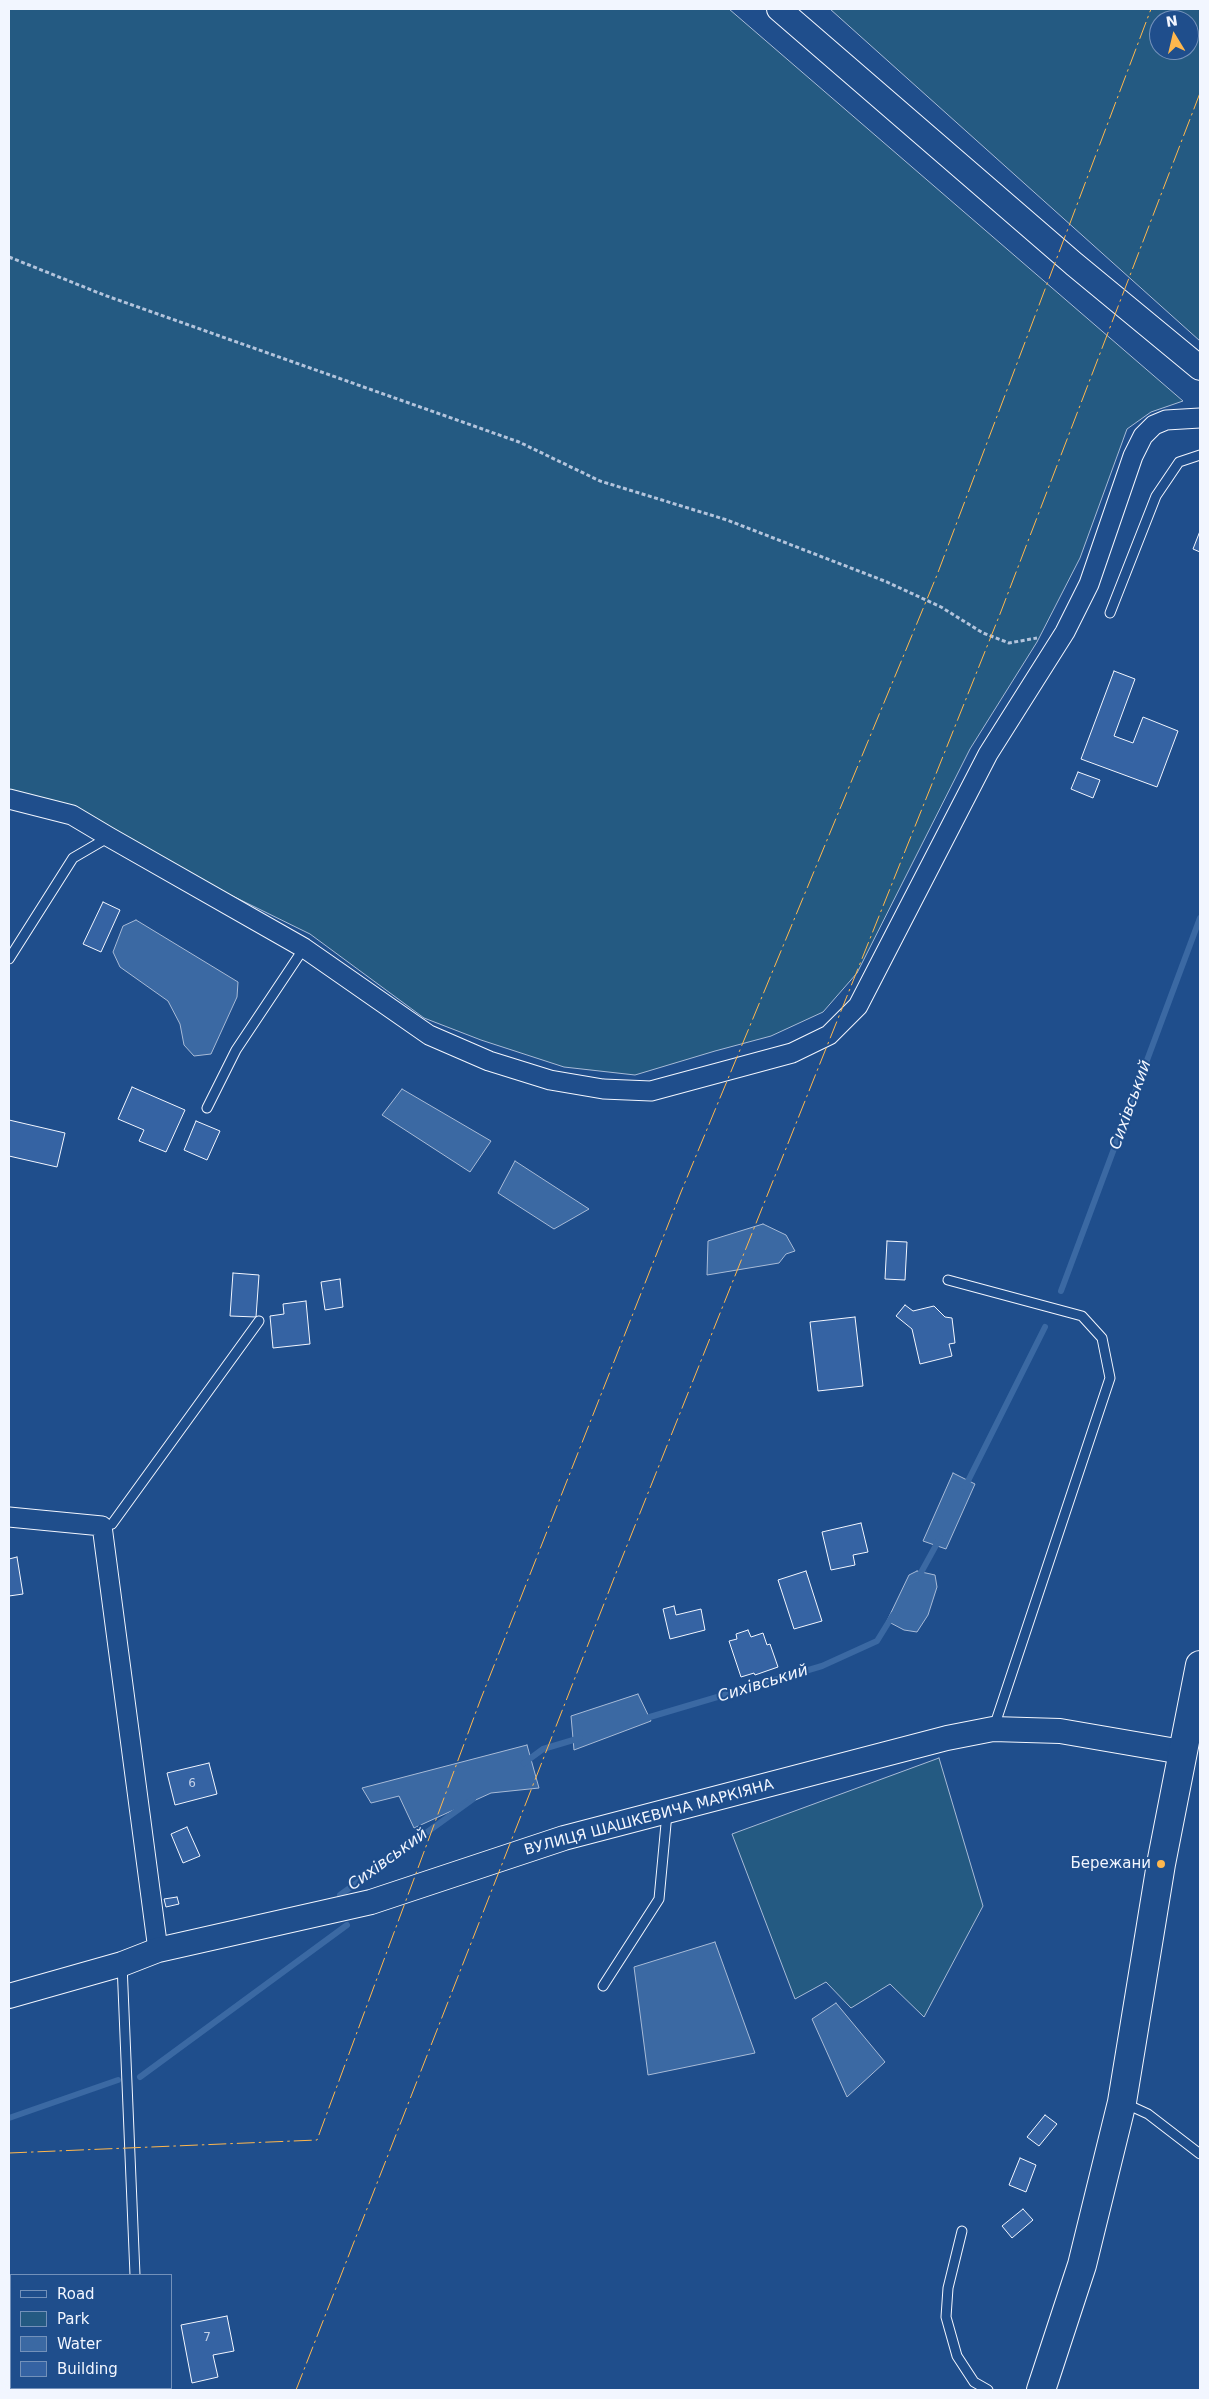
<!DOCTYPE html>
<meta charset="utf-8">
<style>
body{margin:0}
#map{position:relative;width:1209px;height:2399px;overflow:hidden;background:#1f4e8c;font-family:"DejaVu Sans",sans-serif}
canvas{display:block}
.frame{position:absolute;inset:0;border:10px solid #f2f6ff;pointer-events:none}
.legend{position:absolute;left:10px;top:2274px;width:162px;height:115px;box-sizing:border-box;background:#1f4e8c;border:1px solid #7391ba;margin:0;padding:6px 9px;list-style:none;font-size:15px;color:#f2f6ff}
.legend li{display:flex;align-items:center;gap:10px;height:25px}
.legend b{width:25px;border:1px solid #7391ba}
.north{position:absolute;left:1149px;top:10px;width:50px;height:50px;box-sizing:border-box;background:#1f4e8c;border:1px solid #7391ba;border-radius:50%;rotate:351deg;font-size:14px;font-weight:700;line-height:20px;text-align:center;color:#f2f6ff}
.north::after{content:'';display:block;margin:auto;width:18px;height:22px;background:#ffb74d;clip-path:polygon(50% 0,100% 100%,50% 72%,0 100%)}
</style>
<div id="map">
<canvas width="1209" height="2399"></canvas>
<div class="frame"></div>
<ul class="legend">
<li><b style="height:6px;background:#1f4e8c"></b>Road</li>
<li><b style="height:14px;background:#245a82"></b>Park</li>
<li><b style="height:14px;background:#3b69a3"></b>Water</li>
<li><b style="height:14px;background:#3563a3"></b>Building</li>
</ul>
<div class="north">N</div>
</div>
<script>
const ctx = document.querySelector('canvas').getContext('2d');
ctx.lineJoin = 'round';
function paint(path, color) { ctx.fillStyle = color; ctx.fill(path, 'evenodd'); }
const poly = rows => new Path2D(rows.map(r => 'M' + r).join(''));
function strokePath(path, color, width, dash) { ctx.strokeStyle = color; ctx.lineWidth = width; ctx.lineCap = dash ? 'butt' : 'round'; ctx.setLineDash(dash || []); ctx.stroke(path); }
function label(font, color, halo, rows, align = 'center') {
  ctx.font = font + ' "DejaVu Sans",sans-serif'; ctx.lineWidth = 4; ctx.setLineDash([]); ctx.textBaseline = 'middle'; ctx.strokeStyle = halo; ctx.fillStyle = color; for (const [text, x, y, turn = 0] of rows) {
    ctx.save(); ctx.translate(x, y); ctx.rotate((+turn || 0) * Math.PI / 180); ctx.textAlign = isNaN(turn) ? turn : align; if (halo) ctx.strokeText(text, 0, 0); ctx.fillText(text, 0, 0); ctx.restore();
  }
}
const green = poly([
 [9,9,729,9,1183,401,1151,412,1127,429,1080,558,1037,642,970,749,857,973,823,1012,771,1036,715,1051,635,1075,564,1067,481,1040,424,1018,310,934,208,884,75,811,9,790,9,9],
 [830,9,1200,9,1200,341,830,9],
 [1159,20,1189,20,1189,50,1159,50,1159,20],
 [939,1758,983,1906,924,2017,890,1984,851,2008,826,1982,795,1999,732,1834,939,1758]
]);
const water = poly([
 [136,920,238,982,237,997,211,1054,194,1056,184,1045,180,1024,168,1001,120,967,113,952,123,926,136,920],
 [402,1089,491,1141,470,1172,382,1115,402,1089],
 [515,1161,589,1209,554,1229,498,1193,515,1161],
 [763,1224,786,1235,795,1251,786,1254,779,1263,707,1275,708,1241,763,1224],
 [953,1473,975,1484,946,1549,923,1541,953,1473],
 [917,1571,935,1575,937,1587,928,1615,917,1632,904,1630,887,1621,909,1575,917,1571],
 [638,1694,651,1721,574,1750,571,1716,638,1694],
 [527,1745,539,1788,491,1793,414,1828,399,1796,371,1803,362,1788,527,1745],
 [715,1942,755,2053,648,2075,634,1967,715,1942],
 [836,2003,885,2062,847,2097,812,2019,836,2003]
]);
const stream = poly([
 [1061,1291,1200,918],
 [965,1487,1045,1327],
 [918,1578,940,1538],
 [643,1719,822,1666,877,1641,893,1615],
 [524,1763,543,1749,580,1738],
 [340,1895,473,1799],
 [140,2077,347,1925],
 [9,2118,118,2080]
]);
const building = poly([
 [1200,531,1200,552,1193,549,1200,531],
 [1114,671,1135,679,1114,736,1133,743,1143,717,1178,731,1157,787,1081,759,1114,671],
 [1078,772,1100,780,1093,798,1071,789,1078,772],
 [103,902,120,910,101,952,83,944,103,902],
 [132,1087,185,1110,166,1152,139,1141,144,1130,118,1119,132,1087],
 [9,1120,65,1133,57,1167,9,1156,9,1120],
 [196,1121,220,1131,207,1160,184,1150,196,1121],
 [887,1241,907,1242,905,1280,885,1279,887,1241],
 [233,1273,259,1275,256,1317,230,1316,233,1273],
 [340,1279,343,1307,325,1310,321,1282,340,1279],
 [306,1301,310,1344,273,1348,270,1316,284,1314,283,1304,306,1301],
 [905,1305,913,1311,934,1306,945,1317,952,1318,955,1343,949,1344,952,1356,920,1364,912,1329,896,1316,905,1305],
 [855,1317,863,1386,818,1391,810,1322,855,1317],
 [861,1523,868,1552,853,1555,855,1565,831,1570,822,1532,861,1523],
 [17,1557,23,1594,9,1596,9,1559,17,1557],
 [806,1571,822,1621,794,1629,778,1580,806,1571],
 [674,1606,676,1615,701,1609,705,1630,670,1639,663,1609,674,1606],
 [748,1630,751,1637,763,1633,767,1645,770,1644,778,1667,755,1675,754,1673,741,1677,729,1641,737,1639,736,1634,748,1630],
 [209,1763,217,1794,175,1805,167,1773,209,1763],
 [187,1827,200,1856,183,1863,171,1834,187,1827],
 [177,1897,179,1904,166,1907,164,1899,177,1897],
 [1045,2115,1057,2124,1039,2146,1027,2137,1045,2115],
 [1020,2158,1036,2165,1026,2192,1009,2185,1020,2158],
 [1023,2209,1033,2220,1012,2238,1002,2226,1023,2209],
 [227,2316,234,2351,213,2355,218,2377,192,2383,181,2325,227,2316]
]);
const path = poly([
 [9,257,104,295,519,442,600,481,727,520,887,582,941,607,983,633,1009,643,1037,638]
]);
const service = poly([
 [1110,613,1156,496,1179,462,1200,455],
 [9,959,73,858,109,837],
 [207,1108,236,1050,304,948],
 [948,1280,1082,1316,1102,1338,1110,1378,994,1727],
 [102,1526,112,1524,259,1321],
 [122,1964,135,2275],
 [603,1986,659,1899,667,1813],
 [1124,2103,1148,2114,1200,2154],
 [962,2231,948,2288,946,2317,957,2356,974,2382,988,2390]
]);
const minor = poly([
 [9,799,72,815,109,837,304,948,429,1035,489,1061,550,1080,603,1089,651,1091,792,1053,829,1035,858,1006,988,754,1065,632,1089,584,1133,456,1143,436,1154,425,1166,420,1200,418],
 [9,1517,102,1526,158,1950]
]);
const tertiary = poly([
 [779,9,1074,264,1200,368],
 [9,1996,122,1964,158,1950,371,1902,564,1838,947,1738,993,1729,1060,1731,1182,1752]
]);
const trunk = poly([
 [1041,2390,1082,2265,1122,2102,1161,1864,1200,1665]
]);
const power = poly([
 [9,2153,317,2140,480,1701,681,1192,937,575,1151,9],
 [296,2390,618,1568,1000,614,1200,93]
]);
const markers = [
 [1161,1864,5,"#ffb74d"]
];
const numberNames = [
 ["6",192,1784],
 ["7",207,2338]
];
const streetNames = [
 ["ВУЛИЦЯ ШАШКЕВИЧА МАРКІЯНА",649,1818,-15]
];
const poiNames = [
 ["Бережани",1151,1864]
];
const waterNames = [
 ["Сихівський",1131,1105,-70],
 ["Сихівський",763,1684,-17],
 ["Сихівський",388,1860,-36]
];
paint(green, '#245a82');
strokePath(green, '#a8bbd7', 1);
paint(water, '#3b69a3');
strokePath(water, '#a8bbd7', 1);
strokePath(stream, '#3b69a3', 6);
paint(building, '#3563a3');
strokePath(building, '#f2f6ff', 1);
strokePath(service, '#f2f6ff', 11);
strokePath(minor, '#f2f6ff', 21);
strokePath(tertiary, '#f2f6ff', 26);
strokePath(trunk, '#f2f6ff', 30);
strokePath(path, '#b3c4dc', 3, [4, 2.5]);
strokePath(service, '#1f4e8c', 9);
strokePath(minor, '#1f4e8c', 19);
strokePath(tertiary, '#1f4e8c', 24);
strokePath(trunk, '#1f4e8c', 28);
strokePath(power, '#ffb74d', 1, [18, 4, 2.5, 4]);
for (const [x, y, r, color] of markers) { const dot = new Path2D(); dot.arc(x, y, r, 0, 2 * Math.PI); ctx.fillStyle = color; ctx.fill(dot); strokePath(dot, '#1f4e8c', 2); }
label('12px', '#c3d1e8', null, numberNames);
label('15px', '#f2f6ff', '#1f4e8c', streetNames);
label('15px', '#f2f6ff', '#1f4e8c', poiNames, 'right');
label('italic 16px', '#f2f6ff', '#1f4e8c', waterNames);
</script>
